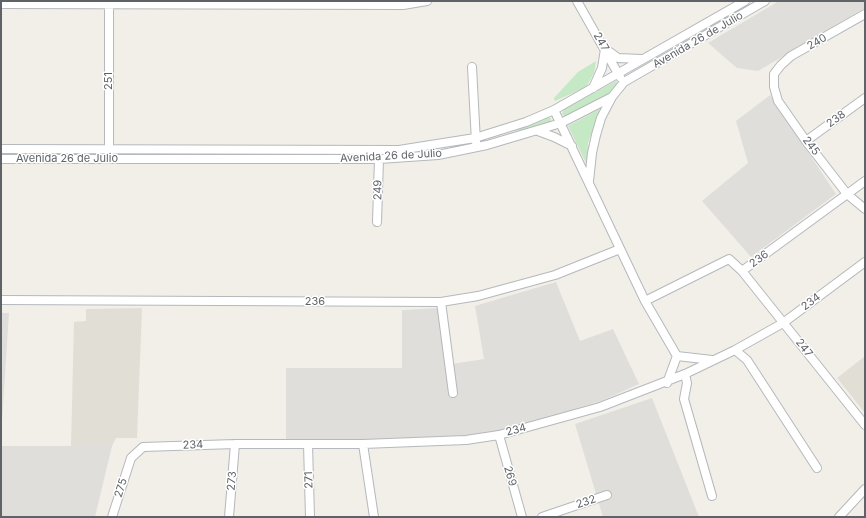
<!DOCTYPE html>
<style>
body{margin:0}
#map{position:relative;width:866px;height:518px;overflow:hidden;background:#f1efe8;font-family:Inter,sans-serif}
canvas{display:block}
.frame{position:absolute;inset:0;border:2px solid #5f6368;pointer-events:none}
</style>
<div id="map">
<canvas width="866" height="518"></canvas>
<div class="frame"></div>
</div>
<script>
const ctx = document.querySelector('canvas').getContext('2d');
ctx.lineJoin = 'round';
function paint(path, color) { ctx.fillStyle = color; ctx.fill(path, 'evenodd'); }
const poly = rows => new Path2D(rows.map(r => 'M' + r).join(''));
function strokePath(path, color, width, dash) { ctx.strokeStyle = color; ctx.lineWidth = width; ctx.lineCap = dash ? 'butt' : 'round'; ctx.setLineDash(dash || []); ctx.stroke(path); }
function label(font, color, halo, rows, align = 'center') {
  ctx.font = font + ' Inter,sans-serif'; ctx.lineWidth = 3; ctx.setLineDash([]); ctx.textBaseline = 'middle'; ctx.strokeStyle = halo; ctx.fillStyle = color; for (const [text, x, y, turn = 0] of rows) {
    ctx.save(); ctx.translate(x, y); ctx.rotate((+turn || 0) * Math.PI / 180); ctx.textAlign = isNaN(turn) ? turn : align; if (halo) ctx.strokeText(text, 0, 0); ctx.fillText(text, 0, 0); ctx.restore();
  }
}
const industrial = poly([
 [779,1,865,1,865,8,758,71,737,68,708,43],
 [770,95,836,194,751,257,702,201,748,163,736,121],
 [556,282,580,341,613,329,639,384,601,401,497,433,466,437,286,441,286,368,402,368,402,310,439,308,445,365,484,359,475,306],
 [1,313,9,313,1,437],
 [652,398,699,517,603,517,575,424],
 [1,446,112,446,95,517,1,517]
]);
const education = poly([
 [142,308,137,438,116,438,112,446,71,446,74,322,86,321,86,309],
 [865,356,865,413,837,378]
]);
const green = poly([
 [753,2,754,4,705,31,704,29],
 [596,61,594,73,586,87,555,101,554,98,578,72],
 [616,81,618,85,605,97,566,117,562,114,564,109],
 [600,109,588,143,587,165,568,126],
 [548,116,551,119,551,123,534,128,515,131]
]);
const minor = poly([
 [577,1,620,77],
 [1,4,403,5,427,1],
 [865,14,791,56,781,65,774,74,774,87,778,101,806,141,847,194,865,209],
 [607,50,618,58,641,59],
 [472,67,476,142],
 [593,88,602,68,605,49],
 [554,110,645,301,677,356,667,383],
 [538,131,554,137,572,146],
 [806,141,865,98],
 [1,149,399,150,475,138,526,122,554,110,745,1],
 [109,154,109,5],
 [1,159,379,159,438,155,487,145,561,123,612,97,624,82,765,1],
 [589,181,592,153,596,135,601,118,612,97],
 [377,222,379,159],
 [742,271,865,181],
 [1,300,441,302,478,296,555,275,620,249],
 [645,301,729,259,742,271,865,425],
 [441,302,453,393],
 [735,350,747,360,817,468],
 [677,356,712,360],
 [685,374,687,383,684,399,712,496],
 [499,435,522,517],
 [308,444,310,517],
 [363,444,374,517],
 [112,517,131,458,143,447,235,444,363,444,466,440,499,435,600,407,685,374,735,350,783,323,865,262],
 [229,517,235,444],
 [542,517,607,495],
 [839,517,865,489]
]);
const streetNames = [
 ["Avenida 26 de Julio",698,40,-30],
 ["247",601,42,60],
 ["240",817,42,-30],
 ["251",109,81,-90],
 ["238",836,119,-36],
 ["245",811,146,53],
 ["Avenida 26 de Julio",391,156,-3],
 ["Avenida 26 de Julio",67,159],
 ["249",378,190,-89],
 ["236",759,259,-36],
 ["236",315,302],
 ["234",811,302,-37],
 ["247",804,348,51],
 ["234",516,430,-15],
 ["234",193,445,-2],
 ["269",510,476,74],
 ["271",309,480,-92],
 ["273",232,481,-85],
 ["275",121,488,-72],
 ["232",586,502,-18]
];
paint(industrial, '#e0deda');
paint(education, '#e1ded6');
paint(green, '#c5e8c5');
strokePath(minor, '#b5b8bc', 10);
strokePath(minor, '#fff', 8);
label('11px', '#5f6368', '#fff', streetNames);
</script>
